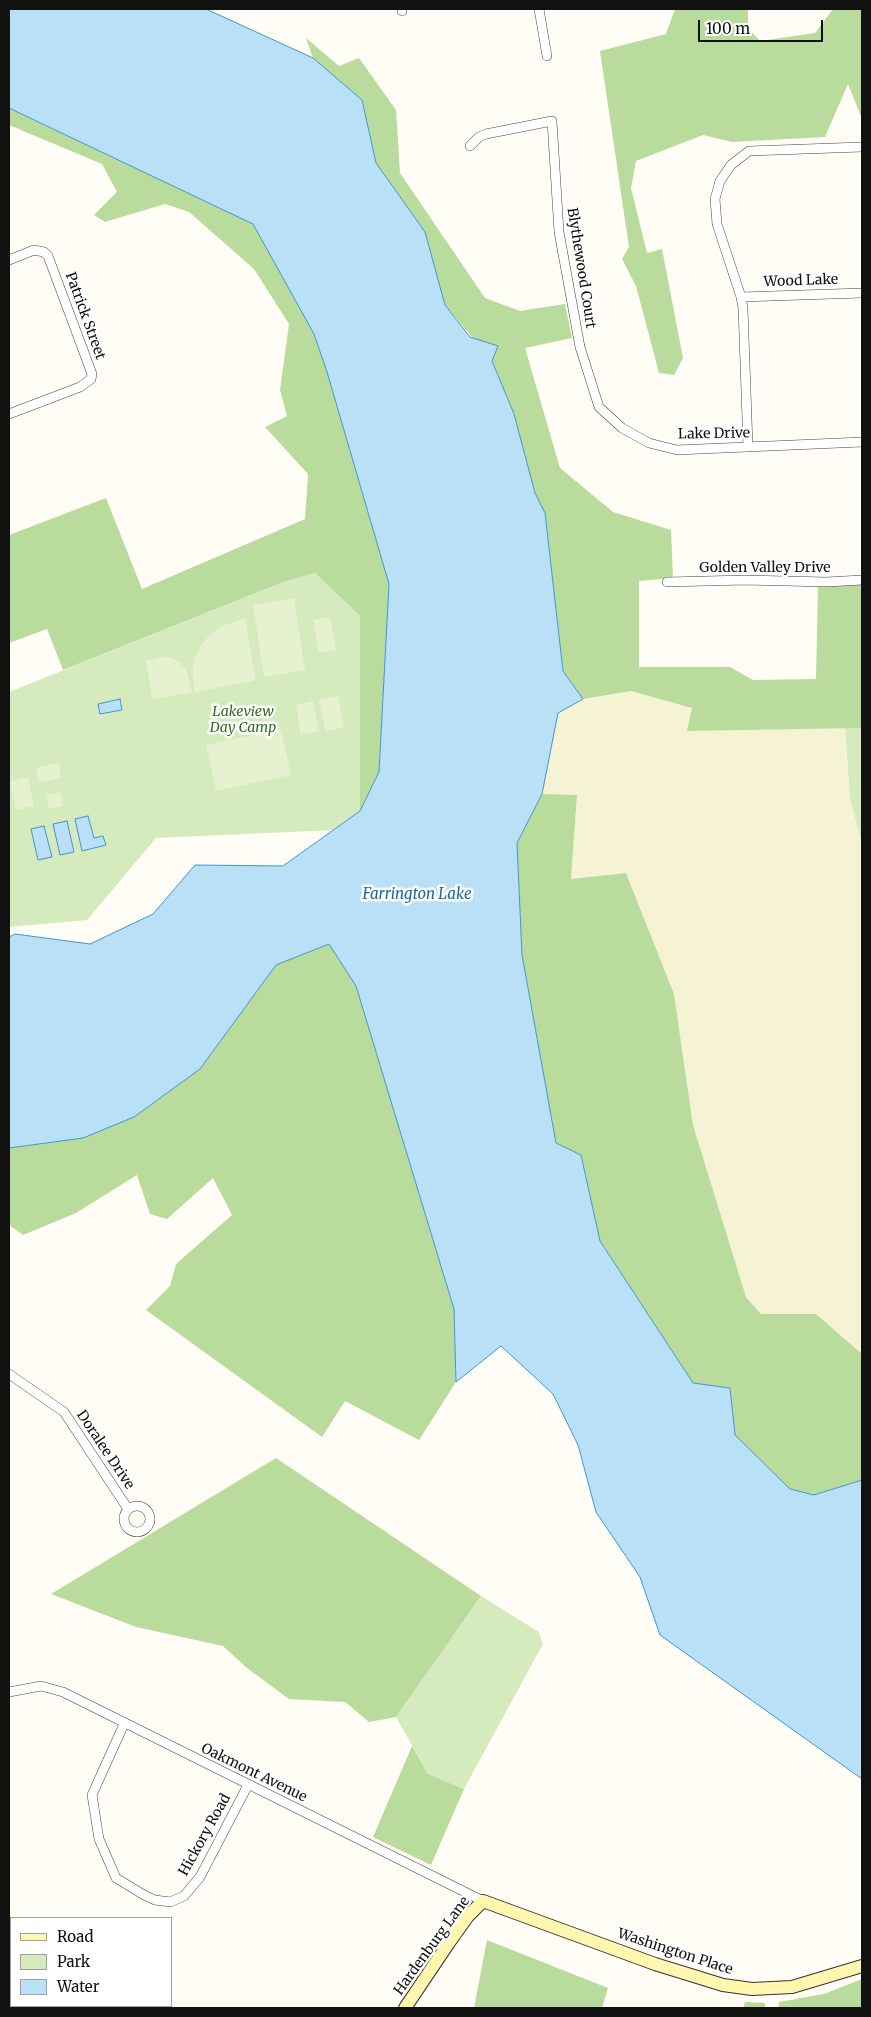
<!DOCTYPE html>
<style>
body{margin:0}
#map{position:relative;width:871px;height:2017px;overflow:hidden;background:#fffdf5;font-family:Merriweather,serif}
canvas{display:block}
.frame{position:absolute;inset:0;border:10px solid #111;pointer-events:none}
.legend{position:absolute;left:10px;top:1917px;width:162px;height:90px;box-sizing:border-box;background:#fff;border:1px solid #a0a0a0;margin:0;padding:6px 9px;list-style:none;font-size:15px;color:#111}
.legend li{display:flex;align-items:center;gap:10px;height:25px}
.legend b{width:25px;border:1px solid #a0a0a0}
.scale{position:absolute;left:698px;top:20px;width:125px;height:22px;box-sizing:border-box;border:2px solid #111;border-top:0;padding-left:6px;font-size:15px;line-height:18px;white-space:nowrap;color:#111;-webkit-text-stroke:4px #fff;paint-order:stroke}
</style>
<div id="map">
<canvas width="871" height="2017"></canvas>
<div class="frame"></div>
<ul class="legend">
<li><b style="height:6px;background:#fff6b0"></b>Road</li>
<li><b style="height:14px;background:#d5ebbd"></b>Park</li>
<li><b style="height:14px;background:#b9e0f7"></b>Water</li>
</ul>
<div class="scale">100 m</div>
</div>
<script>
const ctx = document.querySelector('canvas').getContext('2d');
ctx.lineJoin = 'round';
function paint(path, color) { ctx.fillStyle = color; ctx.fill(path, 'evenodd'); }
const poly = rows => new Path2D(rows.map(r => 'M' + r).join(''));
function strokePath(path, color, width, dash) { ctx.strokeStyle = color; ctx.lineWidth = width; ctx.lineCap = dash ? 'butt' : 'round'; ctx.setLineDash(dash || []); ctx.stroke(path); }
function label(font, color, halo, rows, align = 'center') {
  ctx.font = font + ' Merriweather,serif'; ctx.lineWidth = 5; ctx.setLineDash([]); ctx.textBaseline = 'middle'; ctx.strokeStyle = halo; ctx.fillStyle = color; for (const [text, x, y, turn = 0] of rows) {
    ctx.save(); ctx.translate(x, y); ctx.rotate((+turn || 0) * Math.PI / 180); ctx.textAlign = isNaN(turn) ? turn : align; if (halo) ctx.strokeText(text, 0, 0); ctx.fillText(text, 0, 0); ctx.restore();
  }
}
const farmland = poly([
 [631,691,693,708,687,731,845,728,850,798,862,844,862,1354,816,1314,761,1314,746,1297,693,1125,674,994,626,873,571,880,577,795,542,794,558,713,583,699]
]);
const green = poly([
 [315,573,360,616,360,811,333,830,156,838,87,920,9,927,9,692,286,581],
 [845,728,862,728,862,844,850,798],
 [481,1596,539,1632,543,1644,464,1789,428,1774,396,1717]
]);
const forest = poly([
 [675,9,748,9,748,28,760,41,815,33,833,9,862,9,862,119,848,84,825,137,732,142,703,135,636,161,631,188,647,253,662,249,683,358,674,375,659,373,636,286,622,259,629,247,600,51,666,34],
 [306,38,339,66,359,58,396,110,400,173,485,298,520,311,565,304,572,338,525,348,560,468,613,512,671,530,673,578,639,581,639,667,730,667,753,680,816,679,818,585,862,584,862,728,687,731,692,708,631,691,583,699,563,671,545,513,535,493,514,414,492,360,445,305,425,232,376,163,362,100,313,58],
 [9,108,253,223,314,334,327,372,389,583,379,772,360,811,360,616,315,573,286,581,63,670,47,629,9,643,9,535,106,498,142,589,305,519,308,474,265,427,287,416,280,390,289,324,254,269,189,212,165,204,105,222,94,215,117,192,102,164,9,125],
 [542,794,577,795,571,879,626,873,674,994,693,1125,746,1297,761,1314,816,1314,862,1354,862,1480,814,1495,790,1489,735,1435,730,1388,693,1383,600,1241,581,1155,556,1143,522,955,517,843],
 [329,944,356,986,454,1309,456,1382,419,1440,345,1401,322,1437,146,1310,170,1286,176,1264,232,1215,213,1178,167,1219,150,1214,137,1175,76,1213,23,1235,9,1225,9,1148,83,1138,200,1068,276,965],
 [276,1458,481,1596,396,1717,369,1722,345,1702,289,1699,247,1668,223,1646,136,1627,51,1594],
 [412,1746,428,1774,464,1789,431,1865,373,1837],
 [487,1940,608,1988,602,2008,474,2008],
 [862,1979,862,2008,778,2008,779,2002,824,1994],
 [745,2002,765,2003,765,2008,743,2008]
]);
const pitch = poly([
 [294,598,305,670,264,677,253,605],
 [330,617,336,650,319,653,313,620],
 [245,618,255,677,253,681,194,692,193,670,195,657,201,645,209,636,220,627],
 [162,657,171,658,179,662,186,669,192,692,155,699,152,697,146,661],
 [338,696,344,727,326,731,319,700],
 [313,701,319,731,301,735,296,705],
 [281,729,291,775,216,791,206,745],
 [59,763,61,778,39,783,36,768],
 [28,777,34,806,16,810,10,782],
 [60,792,63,806,49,809,46,795]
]);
const water = poly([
 [9,9,206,9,313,58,362,100,376,163,425,232,445,305,470,337,498,346,492,361,514,414,535,493,545,513,563,671,583,699,558,713,542,794,517,843,522,955,556,1143,581,1155,600,1241,693,1383,730,1388,735,1435,790,1489,814,1495,862,1480,862,1779,660,1635,640,1577,596,1512,578,1445,553,1394,501,1346,456,1382,454,1309,356,986,329,944,276,965,200,1069,134,1117,83,1138,9,1148,9,937,15,934,90,944,153,914,195,865,283,866,360,811,379,772,389,584,327,372,314,334,253,224,9,108,9,9],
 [120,699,122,710,100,714,98,704,120,699],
 [88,816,94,838,103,836,106,845,82,851,75,819,88,816],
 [67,821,74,852,60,855,53,824,67,821],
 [44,826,52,857,38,860,31,829,44,826]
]);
const street = poly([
 [402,9,402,11],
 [539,9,547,56],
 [470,146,479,137,486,134,552,121,559,232,580,347,599,407,622,428,649,443,677,450,862,442],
 [9,260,34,250,44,252,48,256,92,374,91,379,80,387,9,414],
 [741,297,862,293],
 [748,447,743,308,741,297,717,224,715,199,720,181,731,165,749,151,862,147],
 [667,582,745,580,826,582,862,580],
 [9,1374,64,1412,128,1509],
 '124 1519a13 13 0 1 1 26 0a13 13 0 1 1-26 0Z',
 [9,1692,41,1686,63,1692,483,1901],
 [124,1724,92,1795,99,1839,116,1878,144,1895,155,1900,170,1902,184,1896,200,1877,248,1785]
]);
const secondary = poly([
 [9,1980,11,1993],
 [14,2006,14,2008],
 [405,2008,448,1944,468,1916,483,1901,655,1964,723,1985,752,1989,792,1987,862,1966]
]);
const streetNames = [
 ["Blythewood Court",581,268,81],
 ["Wood Lake",801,281,-2],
 ["Patrick Street",85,316,70],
 ["Lake Drive",714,434,-1],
 ["Golden Valley Drive",765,568],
 ["Doralee Drive",105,1450,56],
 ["Oakmont Avenue",254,1773,26],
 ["Hickory Road",205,1835,-61],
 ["Hardenburg Lane",432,1946,-54],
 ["Washington Place",675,1952,18]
];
const parkNames = [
 ["Lakeview",243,712],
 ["Day Camp",243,728]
];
const waterNames = [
 ["Farrington Lake",417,895]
];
paint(farmland, '#f6f3d4');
paint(green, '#d5ebbd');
paint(forest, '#b9dc9c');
paint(pitch, '#e6f2cf');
paint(water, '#b9e0f7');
strokePath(water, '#3f96cf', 1);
strokePath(street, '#444', 10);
strokePath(secondary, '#333', 14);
strokePath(street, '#fff', 9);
strokePath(secondary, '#fff6b0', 12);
label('14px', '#111', '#fff', streetNames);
label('italic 14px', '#2f6b1f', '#fff', parkNames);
label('italic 15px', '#1768a6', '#fff', waterNames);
</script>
